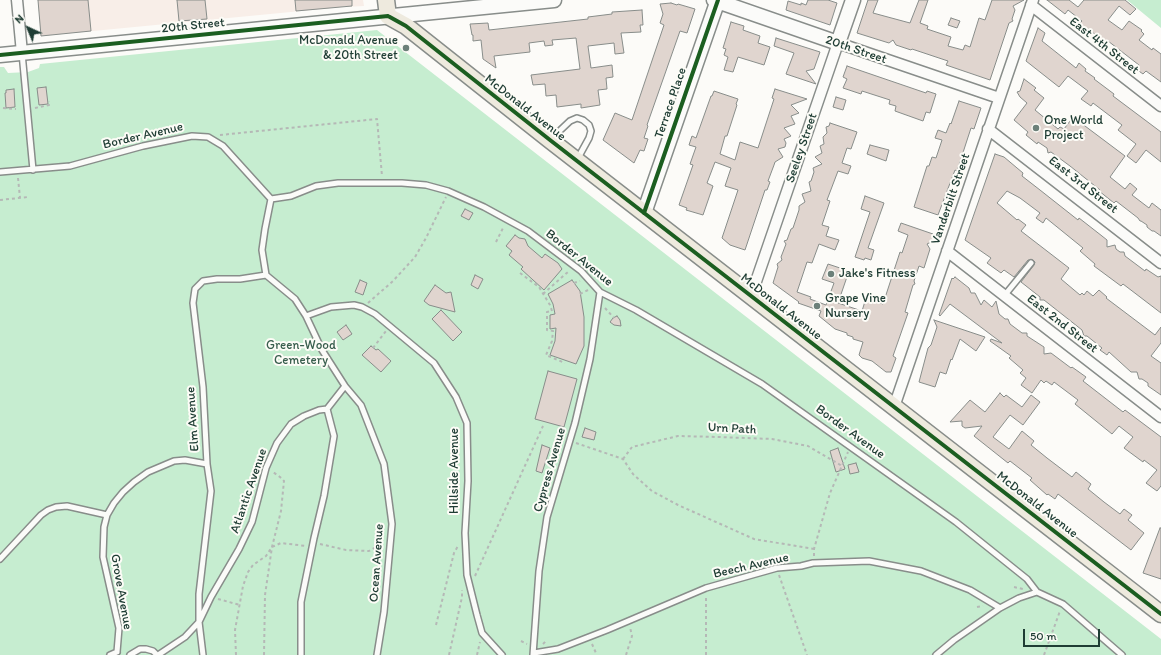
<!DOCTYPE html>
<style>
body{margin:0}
#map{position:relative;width:1161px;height:655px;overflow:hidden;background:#fcfbf8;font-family:Itim,sans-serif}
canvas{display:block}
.north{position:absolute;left:8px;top:8px;width:40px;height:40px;-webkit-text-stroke:3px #fdfcf7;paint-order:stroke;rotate:316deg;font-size:11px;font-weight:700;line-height:16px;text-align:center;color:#1f3d34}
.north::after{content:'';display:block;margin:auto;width:14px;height:18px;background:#1f3d34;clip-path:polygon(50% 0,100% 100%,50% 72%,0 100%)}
.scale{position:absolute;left:1023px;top:629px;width:77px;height:18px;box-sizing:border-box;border:2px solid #1f3d34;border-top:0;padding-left:5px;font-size:12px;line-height:14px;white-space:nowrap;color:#1f3d34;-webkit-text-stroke:3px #fdfcf7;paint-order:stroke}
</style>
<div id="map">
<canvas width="1161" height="655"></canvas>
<div class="north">N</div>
<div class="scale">50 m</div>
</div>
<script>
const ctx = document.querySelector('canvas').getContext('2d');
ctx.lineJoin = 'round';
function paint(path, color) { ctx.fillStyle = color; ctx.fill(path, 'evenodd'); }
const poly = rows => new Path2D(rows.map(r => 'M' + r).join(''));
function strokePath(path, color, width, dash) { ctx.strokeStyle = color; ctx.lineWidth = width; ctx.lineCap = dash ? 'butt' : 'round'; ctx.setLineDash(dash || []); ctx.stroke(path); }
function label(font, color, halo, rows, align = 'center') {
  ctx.font = font + ' Itim,sans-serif'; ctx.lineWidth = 4; ctx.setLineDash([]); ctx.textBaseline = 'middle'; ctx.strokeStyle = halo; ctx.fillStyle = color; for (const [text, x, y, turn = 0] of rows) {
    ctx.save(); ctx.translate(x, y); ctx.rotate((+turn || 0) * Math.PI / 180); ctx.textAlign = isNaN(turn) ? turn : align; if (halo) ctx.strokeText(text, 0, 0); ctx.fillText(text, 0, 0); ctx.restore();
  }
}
const built = poly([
 [38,0,343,0,343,7,41,36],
 [344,0,363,0,364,6,345,7]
]);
const green = poly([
 [1127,0,1161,0,1161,28],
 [377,30,1161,639,1161,655,0,655,0,67,4,67,8,73,28,72,39,68,40,64]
]);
const building = poly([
 [38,0,88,0,91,31,41,36,38,0],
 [177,0,205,0,207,19,179,21,177,0],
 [295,0,352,0,352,6,296,11,295,0],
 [808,0,828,0,837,3,830,25,786,10,788,1,801,5,801,3,806,5,808,0],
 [868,0,878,0,873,13,910,23,919,0,928,0,920,23,928,26,927,29,951,37,948,46,963,50,965,45,970,47,979,18,985,20,992,0,1024,0,1013,6,1015,10,1012,19,1013,21,1009,23,990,80,946,65,948,61,912,49,911,50,896,45,893,40,889,43,857,33,868,0],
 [1047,0,1069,0,1078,7,1084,0,1125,0,1136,9,1130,15,1119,6,1108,20,1122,30,1129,21,1142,30,1141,31,1144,34,1139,40,1152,50,1153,48,1161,54,1161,82,1146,71,1143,74,1136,69,1139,65,1108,41,1106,43,1087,28,1086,29,1079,24,1082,21,1068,10,1065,14,1047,0],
 [671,3,677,5,678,4,695,9,687,33,680,31,647,125,648,126,644,138,648,139,644,151,640,150,634,163,603,140,615,113,632,120,664,25,660,23,663,14,660,4,671,3],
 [642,10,643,25,640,25,641,32,621,33,624,53,615,54,614,43,588,46,591,68,612,65,613,77,606,78,607,89,598,90,600,105,581,108,581,104,557,107,556,95,546,96,545,84,533,85,531,75,580,69,576,38,552,40,553,45,545,46,544,41,529,43,530,52,494,56,496,68,483,59,481,40,473,41,473,35,472,35,470,24,488,23,489,30,588,19,588,17,612,14,612,12,642,10],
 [951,18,960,21,957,28,948,25,951,18],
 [731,22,744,26,743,30,760,36,758,43,770,47,764,65,738,57,733,72,724,70,728,57,724,55,726,49,723,48,731,22],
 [1038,28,1045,33,1042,41,1076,68,1079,63,1086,69,1085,71,1095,78,1094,79,1114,94,1113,96,1161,132,1161,162,1146,150,1136,163,1127,156,1136,144,1118,130,1122,125,1093,103,1091,106,1081,99,1088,91,1068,76,1059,87,1026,61,1038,28],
 [776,38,820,52,814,69,806,71,816,84,786,74,794,53,774,46,776,38],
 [847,66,926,93,927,91,936,94,930,113,926,112,923,121,895,111,896,106,889,104,890,100,862,91,861,94,843,88,847,79,843,77,847,66],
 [1024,79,1036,88,1034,90,1044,98,1035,110,1058,129,1060,127,1064,129,1073,117,1125,156,1110,177,1125,189,1130,183,1137,189,1132,195,1149,208,1152,203,1161,210,1161,236,1154,231,1152,231,1147,227,1147,225,1141,221,1140,221,1138,218,1116,201,1114,203,1099,191,1100,190,1070,166,1051,152,1048,153,1047,148,1038,142,1037,144,1026,135,1028,132,1014,120,1027,103,1020,97,1017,92,1020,91,1024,79],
 [46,87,48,104,39,105,37,88,46,87],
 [14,89,15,107,6,108,5,93,6,93,6,90,14,89],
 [775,89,807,99,791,105,799,113,791,116,795,124,784,128,791,136,784,139,786,143,785,147,778,149,783,157,775,162,774,165,768,181,770,182,767,190,765,190,745,250,730,245,722,238,738,190,725,186,731,168,715,162,707,183,713,186,703,215,686,210,687,208,679,205,693,165,690,164,696,147,689,145,692,136,696,138,711,96,712,96,714,91,738,99,736,104,737,105,727,136,725,136,720,154,735,160,740,142,758,148,774,99,772,98,775,89],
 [836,97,846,100,843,110,833,107,836,97],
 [959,101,981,108,974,129,971,128,957,171,955,170,938,215,914,207,927,166,929,166,932,157,936,158,942,140,935,138,938,130,946,133,950,123,951,124,959,101],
 [830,123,857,132,851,149,847,148,842,163,851,166,848,174,838,171,827,200,830,201,822,225,829,227,826,236,839,240,835,250,819,244,812,263,807,262,797,292,811,297,810,299,826,305,834,283,822,279,828,264,849,271,838,303,862,311,866,298,883,304,900,252,902,253,908,235,898,231,901,223,933,234,932,237,935,240,927,244,930,249,924,268,919,266,914,281,915,284,913,285,905,312,908,313,893,356,896,358,891,372,886,372,872,361,862,358,859,355,863,342,853,339,853,337,847,335,847,333,835,329,819,316,821,311,798,303,799,302,773,283,778,267,777,264,782,260,781,257,786,244,784,241,787,240,791,229,793,228,799,210,799,206,805,202,802,194,811,191,809,182,811,181,814,172,813,168,822,164,815,157,822,153,820,146,824,144,823,137,827,133,826,127,829,126,830,123],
 [870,145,889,150,886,161,867,154,870,145],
 [995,154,1004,157,1023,173,1022,176,1040,190,1078,220,1079,218,1102,236,1107,240,1107,247,1115,245,1116,249,1120,252,1124,252,1125,256,1145,271,1146,269,1158,277,1161,276,1161,313,1123,284,1121,286,1094,266,1095,264,1080,251,1083,248,1046,218,1043,223,1036,218,1040,213,1020,198,1007,191,997,203,1017,220,1018,219,1026,225,1021,231,1069,268,1061,279,1080,295,1082,293,1084,295,1087,291,1093,296,1099,290,1107,297,1106,298,1155,335,1161,327,1161,343,1151,356,1161,363,1161,395,1148,386,1148,383,1142,379,1139,379,1137,372,1131,372,1109,352,1107,355,1100,350,1102,348,1087,336,1084,336,1082,330,1044,300,1040,300,1040,297,1021,282,1034,265,1035,262,1033,260,1028,260,1014,277,1004,270,1001,273,987,263,991,258,965,240,995,154],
 [865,196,884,203,868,248,874,250,871,260,865,258,864,260,855,257,870,212,861,209,865,196],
 [465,209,473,213,469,220,461,216,465,209],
 [515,235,519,238,525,239,528,246,542,258,545,254,558,263,562,269,544,290,521,269,523,267,509,255,512,251,506,246,515,235],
 [475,275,483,279,478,289,471,285,475,275],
 [955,277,969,288,971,293,975,293,981,305,984,300,992,307,996,301,999,314,1005,319,1008,319,1010,324,1022,333,1027,333,1027,336,1044,347,1044,354,1051,353,1071,368,1072,367,1086,377,1083,381,1123,412,1125,410,1161,437,1161,486,1157,491,1146,483,1157,470,1144,460,1143,462,1124,448,1133,437,1119,426,1112,434,1075,404,1078,400,1054,382,1052,385,1046,381,1044,383,1041,380,1032,393,1021,385,1026,378,1020,373,1023,370,1009,358,1011,356,990,341,991,339,1002,343,950,304,940,316,939,315,952,278,953,279,955,277],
 [360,280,367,283,363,295,355,292,360,280],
 [572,280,580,291,584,317,584,346,576,364,550,355,555,341,556,328,550,329,550,315,555,314,553,304,548,294,572,280],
 [435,285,446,293,451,292,455,312,429,305,424,301,435,285],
 [441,310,462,332,453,341,432,319,441,310],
 [617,316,620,320,621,326,614,325,610,322,613,318,617,316],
 [934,320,985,337,976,351,960,339,952,360,951,359,946,374,940,372,935,387,919,382,928,348,931,345,937,327,934,320],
 [346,325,352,334,343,340,337,332,346,325],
 [371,346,376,350,378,349,391,361,381,372,362,355,371,346],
 [548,371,577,379,564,427,535,419,548,371],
 [1000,393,1004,397,1006,395,1022,407,1031,395,1040,402,1023,425,1010,415,993,437,1009,449,1022,431,1034,441,1031,445,1047,458,1072,477,1076,472,1091,484,1088,489,1104,502,1120,514,1124,509,1132,515,1128,520,1144,533,1131,550,1058,494,1055,499,1048,494,1047,495,1030,480,1032,478,1010,461,1008,463,974,436,982,426,965,428,962,426,962,421,950,422,970,400,985,412,1000,393],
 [585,428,596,432,594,440,582,437,585,428],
 [542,445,550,448,542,473,536,471,542,445],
 [838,448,845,469,836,472,830,451,838,448],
 [856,463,859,472,850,474,848,465,856,463],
 [1160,528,1161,528,1161,579,1143,573,1160,528]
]);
const path = poly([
 [3,108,16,109],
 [35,108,49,105,49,101],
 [220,135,377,119,382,176],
 [18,178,20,198],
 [0,200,28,197],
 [496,242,504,226],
 [520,273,539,287,550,305,552,311,547,312,547,330,553,331,552,341,546,355,565,363],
 [574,283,580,281],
 [543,294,569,271],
 [580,294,588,290],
 [368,303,393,281,415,257,426,238,446,197],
 [605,308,614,318],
 [373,348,386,331],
 [576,443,623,459,633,474,652,491,678,505,754,539,814,549],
 [623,459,632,447,678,436,719,437,772,439,808,446,842,466],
 [320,544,346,550,369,551,374,548,383,548],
 [814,556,814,549,830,493,848,452],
 [779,575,807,655],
 [475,576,543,426],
 [1014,587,1023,589],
 [218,599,240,605],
 [977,607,983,606],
 [436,625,454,553,458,546],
 [521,641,527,644],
 [543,644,547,640],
 [592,644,596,653],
 [236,655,235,630,243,586,248,572,253,565,266,556,272,547,281,543,306,546],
 [264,655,265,595,272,547,281,511,284,481,280,477,273,472],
 [449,655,462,597,462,590],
 [477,655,480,642],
 [626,655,632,636,630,627],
 [706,655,706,596],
 [1044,655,1060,611]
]);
const lane = poly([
 [22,53,33,170],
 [552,138,570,121,577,118,583,120,589,125,591,131,589,138,578,158],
 [0,172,70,166,143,146,192,136,208,137,223,146,271,199,291,196,316,186,338,183,402,183,426,185,448,191,484,207,528,231,581,271,600,292,636,310,762,384,956,522,1027,579,1037,592,1063,604,1122,655],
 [271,199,265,229,262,250,266,275,295,299,306,316,322,350,345,386,361,405,384,464,392,524,384,612,377,655],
 [1004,296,1031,263],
 [306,316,331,307,354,305,362,307,375,314,434,363,456,397,467,423,468,481,465,533,467,575,477,615,482,633,502,655],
 [0,559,41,515,48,510,56,507,67,506,107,515],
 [117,652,119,628,103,557,104,527,107,515,114,503,123,492,134,482,148,472,174,461,185,460,207,464],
 [534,653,558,649,607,630,706,588,777,568,801,566,813,563,869,561,921,571,970,590,1000,608],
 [110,655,117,652],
 [130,655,140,649,146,649,153,651,157,655],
 [158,655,185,637,199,622,211,597,239,549,252,522,266,468,277,443,291,424,304,416,319,410,327,409,345,386],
 [203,655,199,622,199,594,211,491,207,464,203,387,193,303,195,289,203,281,217,279,240,279,266,275],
 [301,655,301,602,314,538,324,496,334,436,327,409],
 [533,655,539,571,547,517,575,423,590,359,600,292],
 [936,655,954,640,1000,608,1019,598,1037,592]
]);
const street = poly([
 [17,0,22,53],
 [1031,5,1161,106],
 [988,129,1161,263],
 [947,251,1161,417],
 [751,296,838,43,999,98],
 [894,407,1033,0]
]);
const secondary = poly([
 [714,0,838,43,853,0],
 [0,55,554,0],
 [644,213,718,0]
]);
const primary = poly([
 [386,0,388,16,406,26,550,140,1161,614]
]);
const cycleway = poly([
 [388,16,406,26,550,140,1161,614],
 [0,55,388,16],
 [644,213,718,0]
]);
const markers = [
 [406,48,4,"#6c8079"],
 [1036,128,4,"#6c8079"],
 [831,274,4,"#6c8079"],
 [817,306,4,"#6c8079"]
];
const streetNames = [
 ["20th Street",193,26,-6],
 ["East 4th Street",1104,46,38],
 ["20th Street",856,50,19],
 ["Terrace Place",671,103,-71],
 ["McDonald Avenue",525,108,38],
 ["Border Avenue",143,136,-13],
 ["Seeley Street",802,148,-71],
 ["East 3rd Street",1083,185,38],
 ["Vanderbilt Street",951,199,-71],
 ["Border Avenue",579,258,39],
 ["McDonald Avenue",781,307,38],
 ["East 2nd Street",1062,324,38],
 ["Elm Avenue",193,419,-94],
 ["Urn Path",732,429,3],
 ["Border Avenue",850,432,36],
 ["Cypress Avenue",550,470,-74],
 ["Hillside Avenue",455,471,-90],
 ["Atlantic Avenue",249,491,-71],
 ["McDonald Avenue",1037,505,38],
 ["Ocean Avenue",377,563,-86],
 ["Beech Avenue",751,566,-13],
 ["Grove Avenue",121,592,80]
];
const poiNames = [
 ["McDonald Avenue",398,41,"right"],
 ["& 20th Street",398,56,"right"],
 ["One World",1044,121],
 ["Project",1044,136],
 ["Jake's Fitness",839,274],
 ["Grape Vine",825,299],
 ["Nursery",825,314]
];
const parkNames = [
 ["Green-Wood",301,346],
 ["Cemetery",301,361]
];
paint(built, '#f8eee8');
paint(green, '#c6edd0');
paint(building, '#e0d5cf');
strokePath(building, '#888d8a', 1);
strokePath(lane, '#888d8a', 8);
strokePath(street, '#888d8a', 13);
strokePath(secondary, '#888d8a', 17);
strokePath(primary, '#888d8a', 19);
strokePath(path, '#b5b8b6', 2, [3, 3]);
strokePath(lane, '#fbfbf9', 5);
strokePath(street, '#fbfbf9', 10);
strokePath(secondary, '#fbfbf9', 14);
strokePath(primary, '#eeeade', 16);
strokePath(cycleway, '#1b5e20', 4);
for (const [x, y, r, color] of markers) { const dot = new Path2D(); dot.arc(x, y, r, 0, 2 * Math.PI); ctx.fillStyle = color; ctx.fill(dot); strokePath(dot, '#fdfcf7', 1.5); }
label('13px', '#1f3d34', '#fdfcf7', streetNames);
label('13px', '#1f3d34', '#fdfcf7', poiNames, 'left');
label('13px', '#385e4d', '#fdfcf7', parkNames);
</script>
